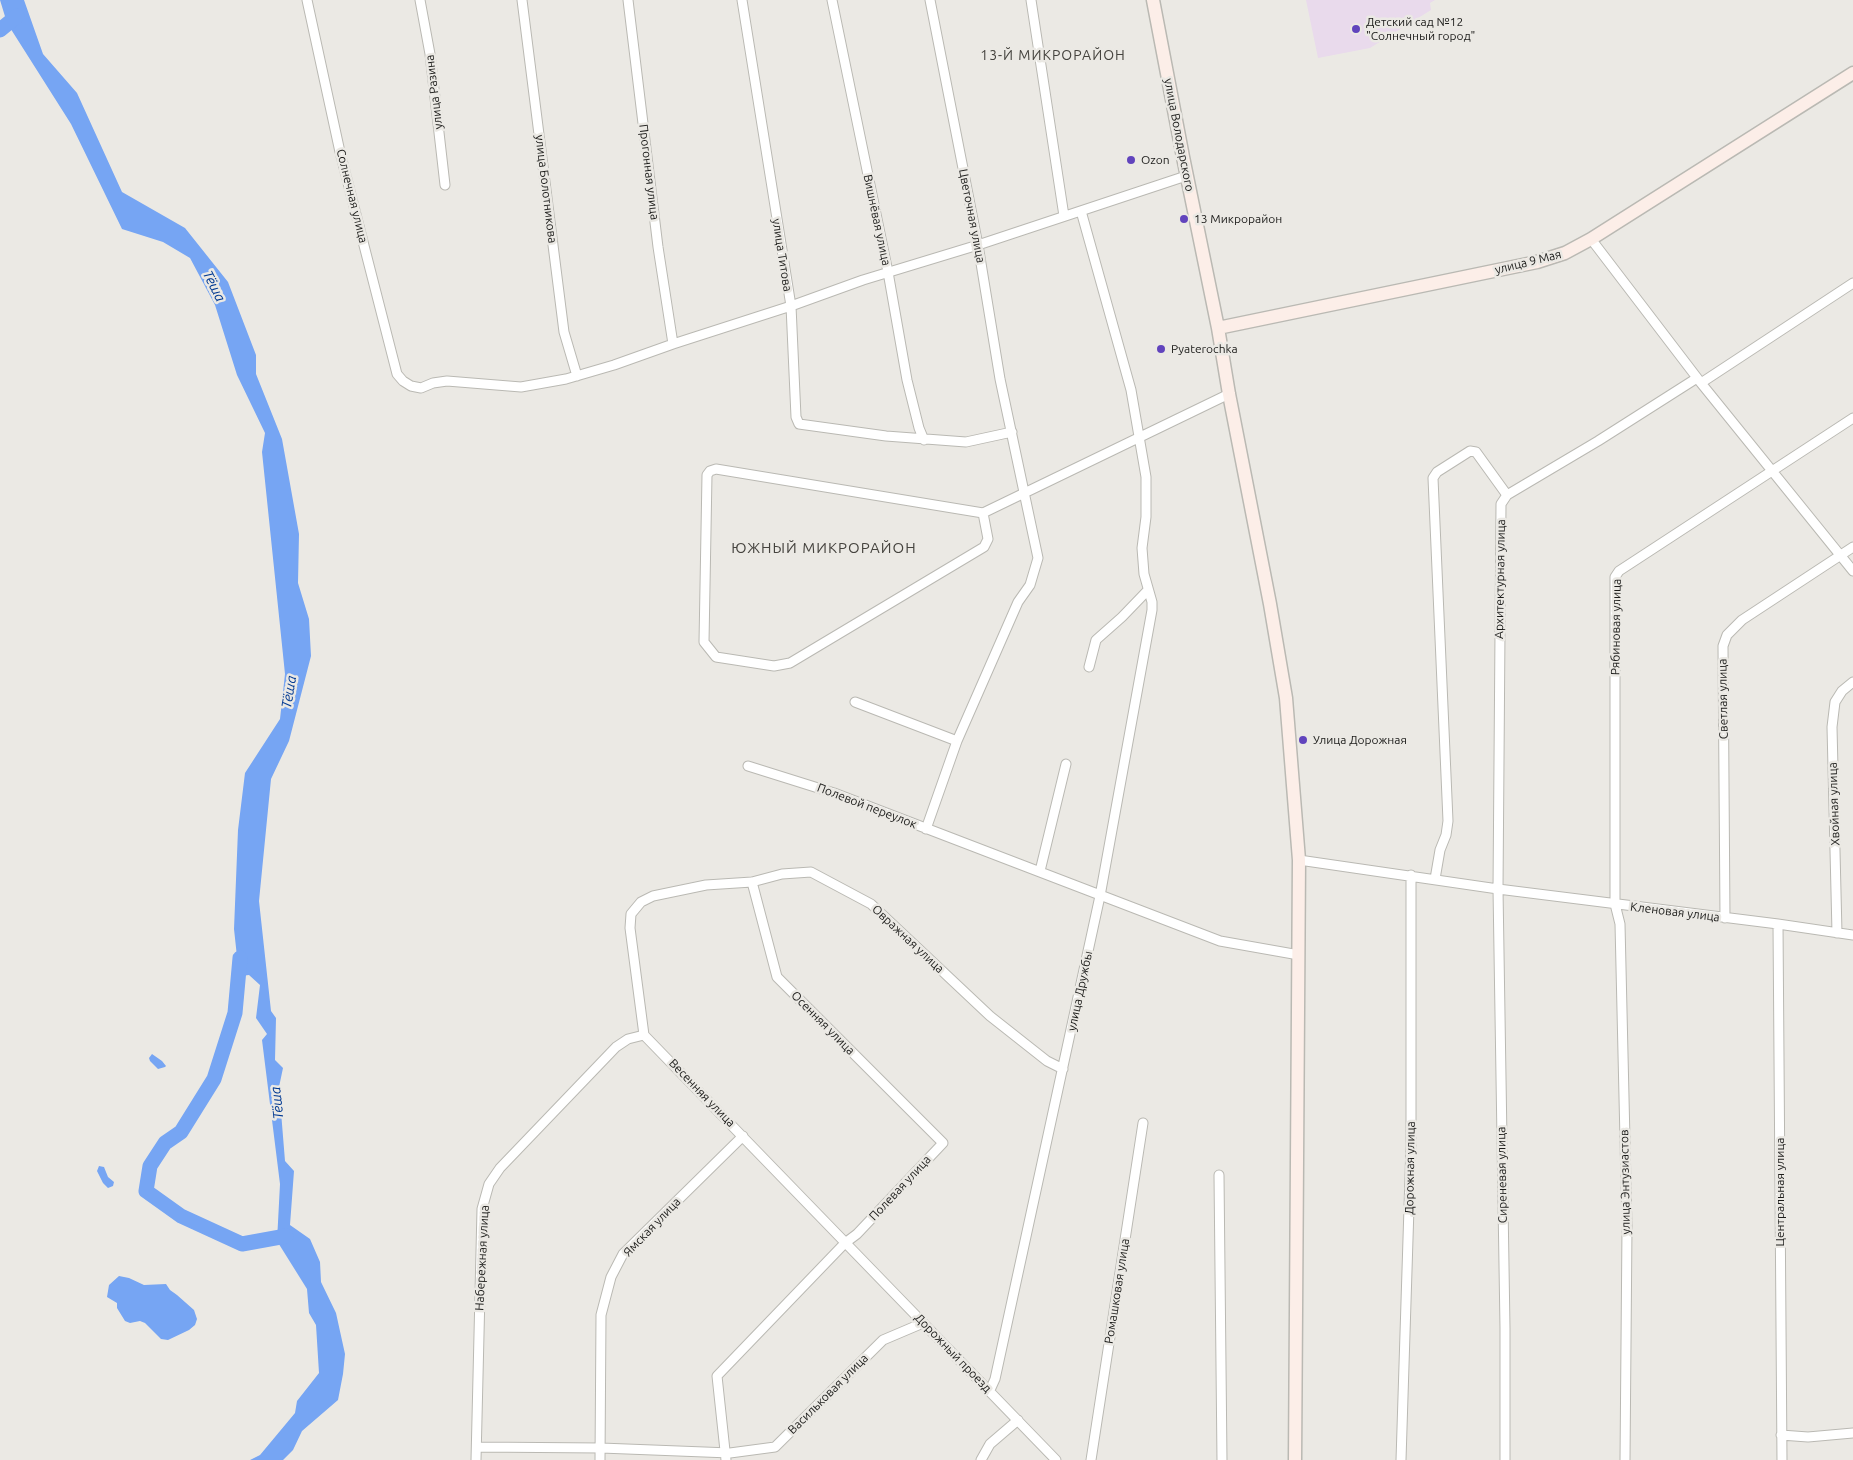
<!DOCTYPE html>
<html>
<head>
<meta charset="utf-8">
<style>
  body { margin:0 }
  canvas { display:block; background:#ebe9e4 }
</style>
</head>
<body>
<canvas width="1853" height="1460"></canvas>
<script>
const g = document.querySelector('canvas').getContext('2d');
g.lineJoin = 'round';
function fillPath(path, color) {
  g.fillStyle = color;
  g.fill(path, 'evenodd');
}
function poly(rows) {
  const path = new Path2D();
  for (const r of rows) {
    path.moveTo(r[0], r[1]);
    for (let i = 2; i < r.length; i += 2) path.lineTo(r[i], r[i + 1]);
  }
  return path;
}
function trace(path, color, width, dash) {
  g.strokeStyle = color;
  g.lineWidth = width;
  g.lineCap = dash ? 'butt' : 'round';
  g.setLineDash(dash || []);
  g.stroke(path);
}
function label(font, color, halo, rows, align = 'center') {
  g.font = font + ' Ubuntu,sans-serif';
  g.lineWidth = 5;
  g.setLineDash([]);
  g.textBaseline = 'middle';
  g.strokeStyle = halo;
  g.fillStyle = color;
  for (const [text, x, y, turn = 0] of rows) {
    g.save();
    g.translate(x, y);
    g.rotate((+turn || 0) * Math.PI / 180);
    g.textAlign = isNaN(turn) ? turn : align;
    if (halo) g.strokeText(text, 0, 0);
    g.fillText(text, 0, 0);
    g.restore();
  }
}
fillPath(poly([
  [1306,0,1435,0,1430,3,1431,10,1370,48,1318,58]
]), '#e9daec');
fillPath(poly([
  [0,0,24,0,43,54,77,93,122,192,185,228,228,282,256,355,256,374,282,439,299,534,298,583,309,619,311,656,289,741,271,779,259,901,271,1011,276,1018,275,1060,283,1068,279,1087,285,1161,294,1171,290,1225,310,1239,320,1262,321,1282,336,1313,345,1354,343,1374,338,1400,302,1431,293,1450,283,1460,250,1460,260,1455,295,1413,297,1401,319,1373,316,1325,309,1313,307,1289,277,1241,280,1184,262,1040,267,1034,256,1018,260,985,249,975,233,977,238,966,234,929,238,830,245,773,280,719,285,674,262,452,265,433,237,375,215,305,190,258,163,242,122,229,71,124,7,23],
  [152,1054,162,1061,166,1066,165,1067,158,1069,150,1061,149,1058],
  [99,1166,104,1167,108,1177,114,1182,113,1186,108,1188,103,1183,97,1171],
  [119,1276,129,1278,144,1285,166,1284,170,1290,177,1295,194,1310,197,1319,195,1325,189,1330,168,1340,161,1339,145,1323,140,1321,130,1323,125,1321,117,1308,117,1303,107,1297,109,1285]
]), '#76a5f3');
trace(poly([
  [0,30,17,16],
  [240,958,235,1013,214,1079,181,1132,165,1143,150,1166,146,1191,181,1216,242,1244,286,1236]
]), '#76a5f3', 15);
const street = poly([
  [307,0,340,152,397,374,403,381,411,386,421,388,433,383,447,381,521,387,566,379,614,365,673,344,791,306,863,280,978,245,1186,176],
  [420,0,430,54,445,185],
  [522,0,564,332,577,376],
  [628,0,658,247,673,344],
  [742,0,791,306,796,417,799,424,886,436,966,442,1012,432],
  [832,0,888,272,907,380,919,428,924,440],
  [1031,0,1064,216],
  [1591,239,1701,383,1853,571],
  [1701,383,1853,283],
  [983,513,716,469,710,471,707,475,704,642,716,657,774,666,790,663,984,547,988,539,983,513,1229,394],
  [1089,667,1096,640,1122,617,1148,590],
  [855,702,957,741],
  [748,766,834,793,1220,941,1299,955],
  [926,829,957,741,1018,602,1030,585,1038,558,1000,379,978,245,930,0],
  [1299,860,1498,889,1778,924,1853,935],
  [1040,871,1066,764],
  [1435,879,1440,850,1446,835,1448,821,1433,478,1437,472,1470,451,1476,452,1507,495],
  [1725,918,1723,646,1727,635,1742,620,1853,547],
  [1778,924,1782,1460],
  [1837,933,1832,727,1835,702,1842,691,1853,682],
  [1219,1175,1222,1460],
  [990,1390,995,1379,1100,896,1152,610,1152,602,1144,574,1142,548,1146,517,1146,477,1131,390,1081,211],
  [1781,1435,1808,1437,1853,1433],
  [477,1447,601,1448,730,1453,775,1447,883,1340,923,1323],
  [476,1460,482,1209,489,1184,500,1168,616,1047,628,1039,644,1035],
  [600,1460,601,1315,611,1277,623,1254,743,1136],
  [726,1460,717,1376,845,1243,857,1234,943,1143,777,977,752,882],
  [981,1460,990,1444,1018,1420],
  [1056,1460,644,1035,630,928,631,914,641,902,653,896,706,885,752,882,782,874,811,872,871,904,990,1016,1047,1061,1063,1069],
  [1091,1460,1143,1123],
  [1401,1460,1411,1144,1411,875],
  [1505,1460,1505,1328,1498,889,1501,504,1507,495,1598,441,1697,378],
  [1625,1460,1627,1227,1620,924,1615,904,1615,577,1619,571,1853,418]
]);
const secondary = poly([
  [1153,0,1183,157,1218,328,1229,394,1270,604,1286,698,1299,860,1295,1460],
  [1218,328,1537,262,1565,253,1591,239,1853,73]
]);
trace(street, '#bab9b3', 11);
trace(secondary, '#bab9b3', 15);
trace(street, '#fff', 9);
trace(secondary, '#fceee8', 12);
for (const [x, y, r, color] of [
  [1356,29,5,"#6144bd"],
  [1131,160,5,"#6144bd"],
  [1184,219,5,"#6144bd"],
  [1161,349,5,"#6144bd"],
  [1303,740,5,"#6144bd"]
]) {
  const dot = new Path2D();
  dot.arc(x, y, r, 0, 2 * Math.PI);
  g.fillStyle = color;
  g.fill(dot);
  trace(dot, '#ebe9e4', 2);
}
label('12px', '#1c1c1a', '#ebe9e4', [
  ["Детский сад №12",1366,22],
  ["\"Солнечный город\"",1366,36],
  ["Ozon",1141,160],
  ["13 Микрорайон",1194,219],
  ["Pyaterochka",1171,349],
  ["Улица Дорожная",1313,740]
], 'left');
label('12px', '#1c1c1a', '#ebe9e4', [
  ["улица Разина",434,92,-97],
  ["улица Володарского",1179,135,79],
  ["Прогонная улица",649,172,83],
  ["улица Болотникова",546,189,83],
  ["Солнечная улица",352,196,76],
  ["Цветочная улица",972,216,79],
  ["Вишнёвая улица",877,220,78],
  ["улица Титова",782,255,81],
  ["улица 9 Мая",1528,262,-14],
  ["Архитектурная улица",1500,579,-89],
  ["Рябиновая улица",1616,627,-89],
  ["Светлая улица",1723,699,-91],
  ["Хвойная улица",1834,804,-92],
  ["Полевой переулок",867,806,21],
  ["Кленовая улица",1675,912,7],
  ["Овражная улица",908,939,43],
  ["улица Дружбы",1080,991,-78],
  ["Осенняя улица",823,1023,45],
  ["Весенняя улица",702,1093,46],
  ["Дорожная улица",1410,1168,-89],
  ["Сиреневая улица",1502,1175,-91],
  ["улица Энтузиастов",1625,1182,-91],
  ["Полевая улица",900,1188,-47],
  ["Центральная улица",1780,1192,-90],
  ["Ямская улица",652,1227,-46],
  ["Набережная улица",482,1258,-87],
  ["Ромашковая улица",1117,1291,-81],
  ["Дорожный проезд",953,1353,46],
  ["Васильковая улица",828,1394,-45]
]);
g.letterSpacing = '1px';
label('14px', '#45433e', '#ebe9e4', [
  ["13-Й МИКРОРАЙОН",1053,55]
]);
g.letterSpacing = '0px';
label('italic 14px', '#003992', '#ebe9e4', [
  ["Тёша",214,286,63],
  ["Тёша",289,692,-80],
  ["Тёша",277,1103,-96]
]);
g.letterSpacing = '1px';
label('15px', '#45433e', '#ebe9e4', [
  ["ЮЖНЫЙ МИКРОРАЙОН",824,548]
]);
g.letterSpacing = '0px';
</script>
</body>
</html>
